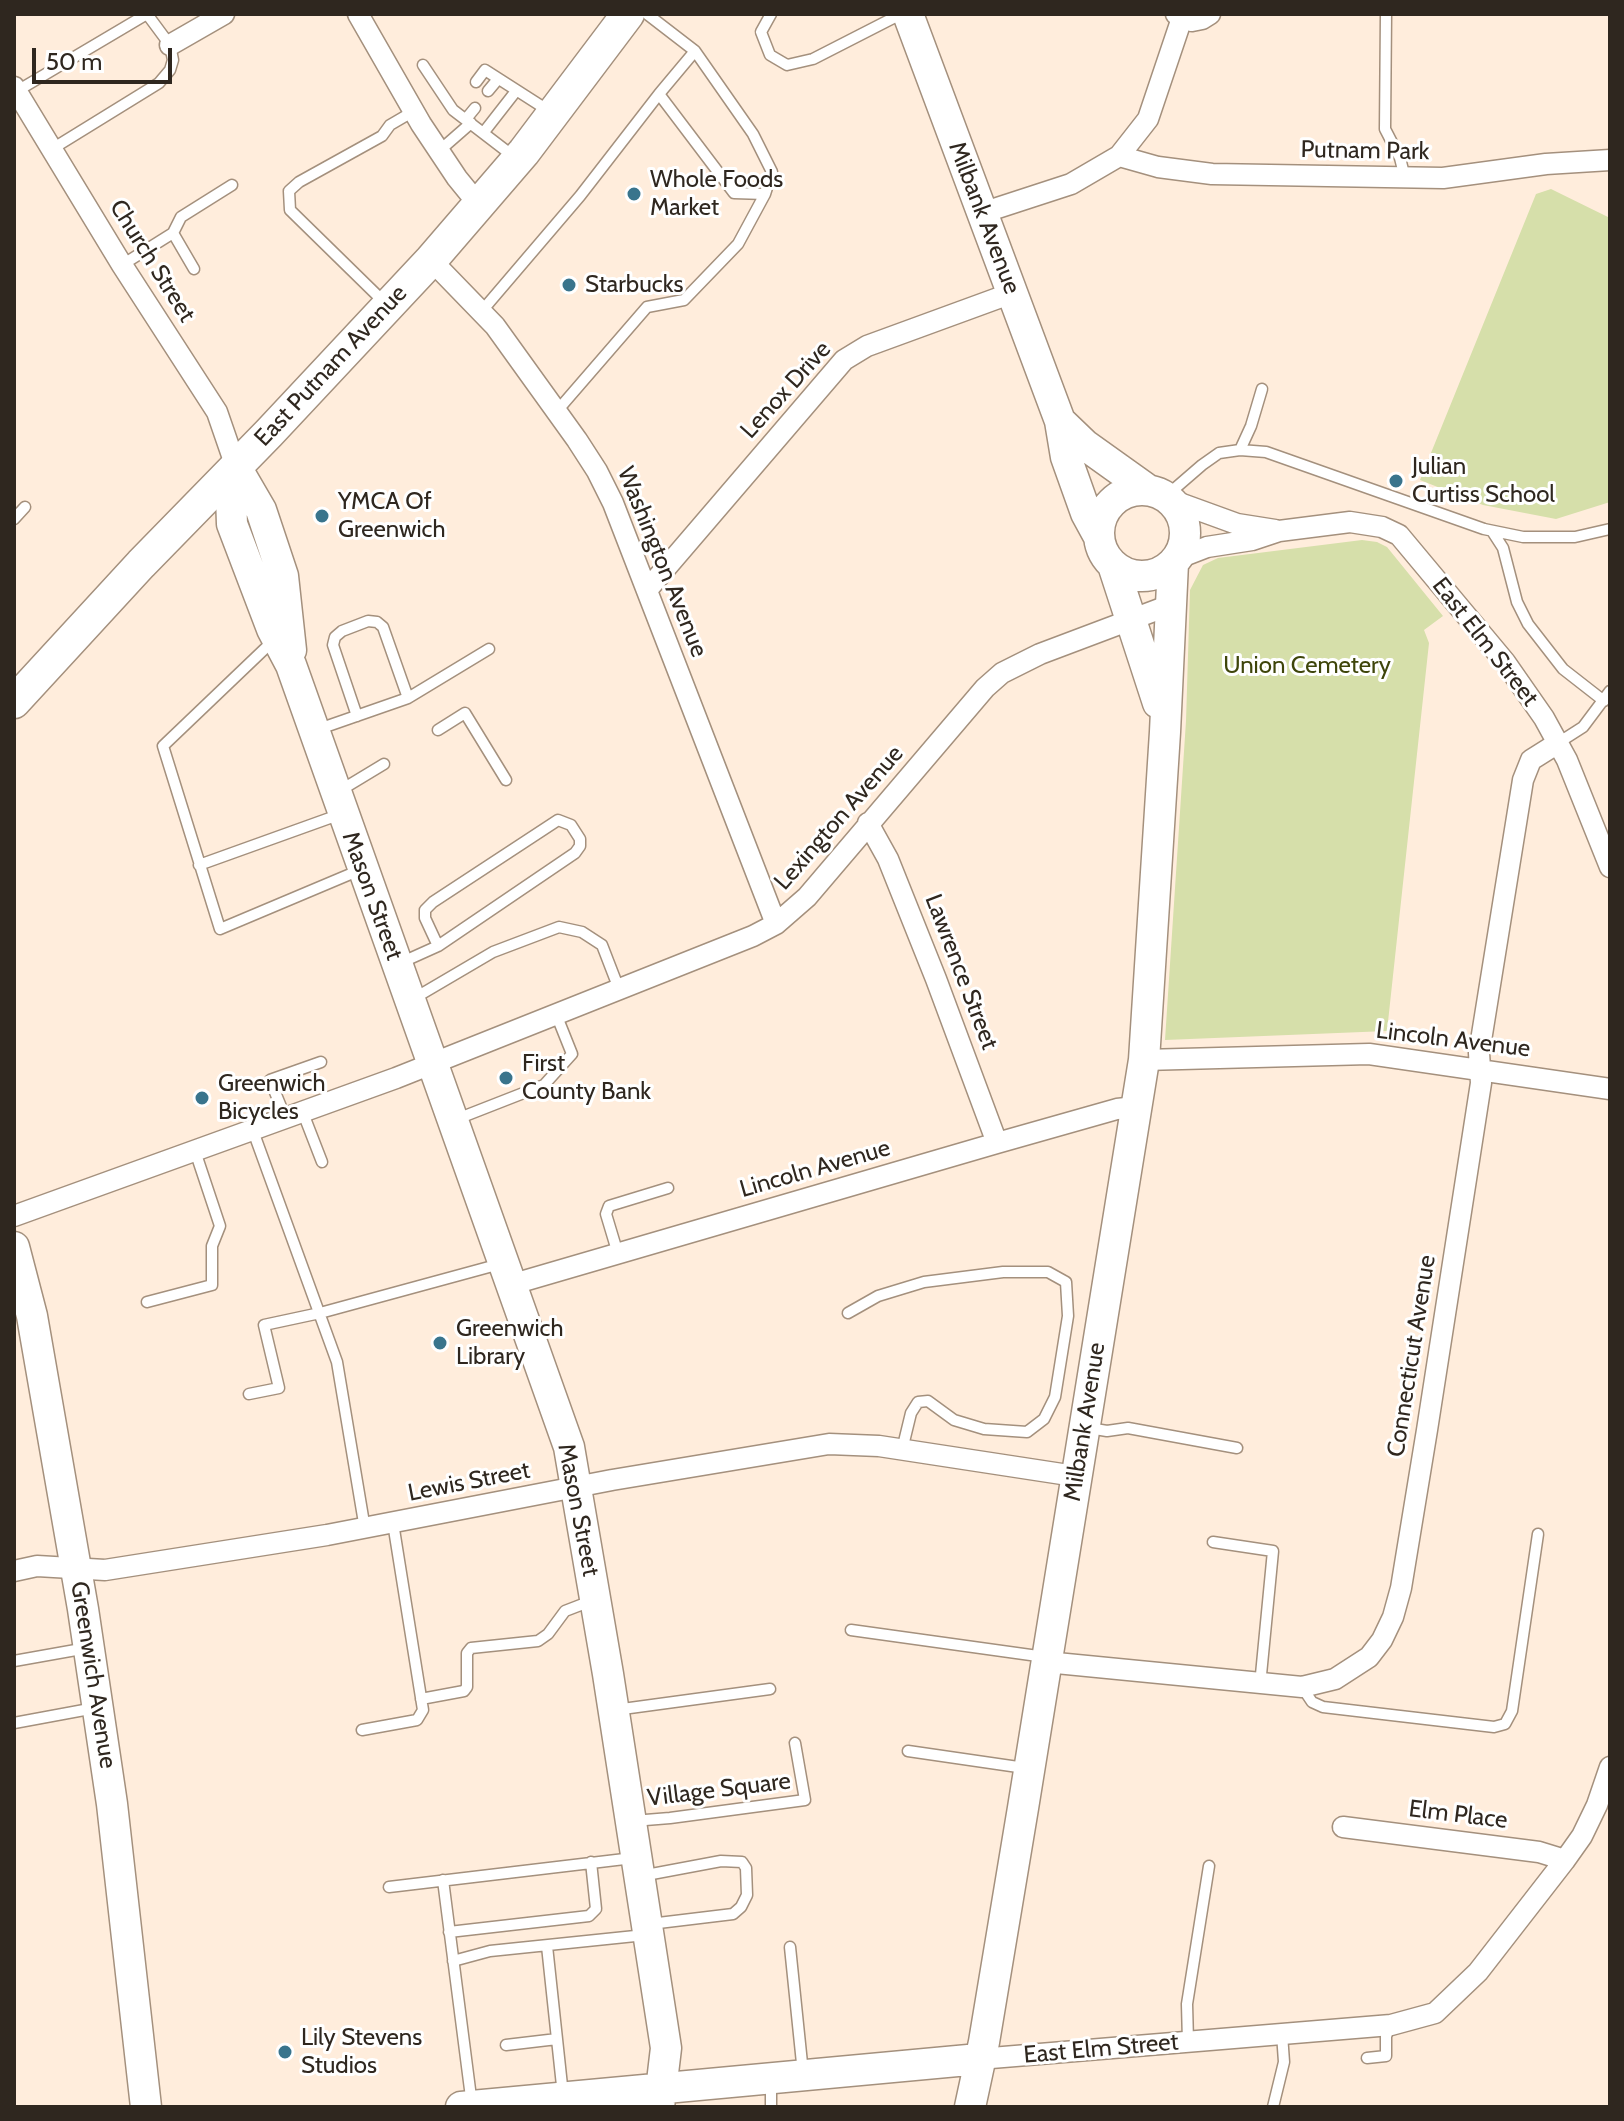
<!DOCTYPE html>
<html>
<head>
<meta charset="utf-8">
<style>
  body { margin:0 }
  #map { position:relative; width:1624px; height:2121px; overflow:hidden; background:#ffeddc; font-family:Cabin,sans-serif }
  canvas { display:block }
  .frame { position:absolute; inset:0; border:16px solid #2f271f; pointer-events:none }
  .scale { position:absolute; left:32px; top:48px; width:140px; height:36px; box-sizing:border-box; border:4px solid #2f271f; border-top:0; padding-left:10px; font-size:24px; line-height:28px; white-space:nowrap; color:#2f271f; -webkit-text-stroke:6px #fff; paint-order:stroke }
</style>
</head>
<body>
<div id="map">
<canvas width="1624" height="2121"></canvas>
<div class="frame"></div>
<div class="scale">50 m</div>
</div>
<script>
const g = document.querySelector('canvas').getContext('2d');
g.lineJoin = 'round';
function fillPath(path, color) {
  g.fillStyle = color;
  g.fill(path, 'evenodd');
}
function poly(rows) {
  const path = new Path2D();
  for (const r of rows) {
    if (r.length === 3) {
      path.moveTo(r[0] + r[2], r[1]);
      path.arc(r[0], r[1], r[2], 0, 2 * Math.PI);
      continue;
    }
    path.moveTo(r[0], r[1]);
    for (let i = 2; i < r.length; i += 2) path.lineTo(r[i], r[i + 1]);
  }
  return path;
}
function trace(path, color, width, dash) {
  g.strokeStyle = color;
  g.lineWidth = width;
  g.lineCap = dash ? 'butt' : 'round';
  g.setLineDash(dash || []);
  g.stroke(path);
}
function label(font, color, halo, rows, align = 'center') {
  g.font = font + ' Cabin,sans-serif';
  g.lineWidth = 6;
  g.setLineDash([]);
  g.textBaseline = 'middle';
  g.strokeStyle = halo;
  g.fillStyle = color;
  for (const [text, x, y, turn = 0] of rows) {
    g.save();
    g.translate(x, y);
    g.rotate((+turn || 0) * Math.PI / 180);
    g.textAlign = isNaN(turn) ? turn : align;
    if (halo) g.strokeText(text, 0, 0);
    g.fillText(text, 0, 0);
    g.restore();
  }
}
fillPath(poly([
  [1551,189,1610,218,1610,502,1556,519,1483,505,1420,480,1536,194],
  [1362,540,1377,542,1387,547,1443,616,1424,630,1429,643,1387,1031,1165,1040,1186,721,1190,590,1203,565,1218,558]
]), '#d6dfaa');
const lane = poly([
  [647,14,695,51,753,134,772,172,765,194,734,193,659,94,695,51],
  [771,14,761,32,770,55,787,65,813,59,901,14],
  [1386,14,1385,129,1400,158,1405,178],
  [423,65,453,110,513,156],
  [476,82,485,70,549,111],
  [17,91,147,14],
  [488,91,498,79],
  [466,119,475,108],
  [484,132,516,91],
  [52,149,159,83,170,70,173,60,170,45,147,14],
  [439,151,471,123],
  [173,233,194,269],
  [122,265,173,233,181,217,232,185],
  [384,302,290,210,289,191,299,182,382,136,390,125,414,111],
  [481,312,580,196,659,94],
  [557,411,647,307,684,300,738,244,765,194],
  [1240,450,1251,426,1262,389],
  [1165,497,1202,465,1219,453,1240,450,1266,452,1484,529,1523,537,1575,537,1610,529],
  [14,519,25,507],
  [1492,531,1503,548,1517,602,1528,624,1563,669,1604,701],
  [275,639,163,746,220,929,360,870],
  [357,716,333,645,335,637,342,631,368,621,377,622,383,627,408,698],
  [319,729,408,698,489,649],
  [438,730,465,713,506,780],
  [1558,743,1583,727,1610,691],
  [341,790,384,764],
  [199,865,341,814],
  [398,964,438,946,575,853,580,846,580,839,571,825,558,820,433,902,425,910,425,918,438,946],
  [413,999,493,952,559,927,582,932,602,945,619,989],
  [303,1113,322,1162],
  [286,1119,270,1080,321,1062],
  [457,1119,544,1085,572,1054,556,1014],
  [253,1131,337,1362,365,1529],
  [618,1254,606,1214,609,1206,668,1188],
  [147,1302,212,1285,212,1246,220,1226,195,1151],
  [848,1313,878,1296,924,1282,1003,1272,1048,1272,1066,1282,1068,1316,1055,1397,1044,1419,1027,1432,984,1429,954,1420,928,1401,918,1402,911,1413,902,1450],
  [249,1394,279,1388,264,1325,320,1313,500,1264],
  [1089,1428,1107,1431,1128,1428,1237,1448],
  [1213,1542,1273,1551,1260,1685],
  [851,1630,1045,1657],
  [14,1661,87,1648],
  [1302,1687,1312,1702,1323,1707,1494,1727,1505,1724,1512,1711,1538,1534],
  [421,1699,464,1691,467,1687,467,1653,471,1648,538,1641,548,1634,565,1611,591,1601],
  [615,1710,770,1689],
  [14,1723,95,1708],
  [362,1730,417,1720,423,1710,393,1523],
  [908,1751,1025,1768],
  [633,1821,670,1818,805,1800,795,1743],
  [641,1876,721,1861,742,1862,746,1868,747,1895,741,1907,733,1914,650,1924],
  [443,1880,472,2105],
  [389,1887,633,1858],
  [449,1932,589,1916,596,1909,591,1862],
  [547,1946,563,2095],
  [790,1947,803,2073],
  [453,1961,490,1951,645,1935],
  [1188,2042,1187,2004,1209,1866],
  [506,2045,557,2039],
  [1367,2058,1386,2056,1386,2036,1391,2025],
  [771,2107,771,2081],
  [1273,2107,1284,2062,1282,2034]
]);
const street = poly([
  [358,14,421,124,457,178,479,205],
  [1176,14,1192,21,1202,19,1210,14],
  [170,45,224,14],
  [14,87,122,265,217,412,236,467],
  [1119,156,1158,167,1212,174,1443,178,1546,164,1610,160],
  [982,213,1071,184,1119,156,1148,119,1182,18],
  [431,260,495,326,577,440,597,471,613,503,776,924],
  [1171,500,1237,524,1275,530],
  [1176,559,1207,547,1252,540,1279,531,1350,522,1382,527,1399,535,1505,662,1544,718,1567,760,1610,867],
  [647,590,844,360,867,346,1012,293],
  [868,823,888,859,936,979,997,1143],
  [1144,1060,1369,1054,1610,1089],
  [14,1216,396,1078,753,936,776,924,807,897,985,688,1002,673,1040,654,1170,605],
  [510,1285,997,1143,1117,1109,1136,1107],
  [14,1571,37,1566,105,1570,327,1535,612,1480,829,1444,879,1446,1075,1476],
  [1046,1662,1302,1687,1335,1679,1369,1657,1382,1640,1393,1617,1401,1588,1427,1430,1481,1083,1479,1053,1523,780,1531,760,1558,743],
  [1343,1827,1539,1852,1565,1860],
  [979,2059,1391,2025,1435,2013,1478,1972,1565,1860,1582,1836,1597,1805,1610,1767]
]);
const secondary = poly([
  [908,14,1060,421,1066,457,1086,513,1098,535],
  [1060,421,1085,445,1148,490],
  [236,467,231,496,232,524,272,629,291,665,569,1447,608,1674,666,2048,659,2107],
  [236,467,261,510,283,576,291,650],
  [1142,533,43],
  [1113,565,1158,703],
  [14,1247,32,1316,83,1609,112,1804,146,2107],
  [461,2107,979,2059],
  [970,2107,984,2042,1023,1808,1144,1060,1165,732,1173,563]
]);
const primary = poly([
  [14,702,141,564,269,433,431,260,524,152,628,14]
]);
trace(lane, '#a4907d', 13);
trace(street, '#a4907d', 23);
trace(secondary, '#a4907d', 33);
trace(primary, '#a4907d', 35);
trace(lane, '#fff', 10);
trace(street, '#fff', 20);
trace(secondary, '#fff', 30);
trace(primary, '#fff', 32);
for (const [x, y, r, color] of [
  [634,194,8,"#39748c"],
  [569,285,8,"#39748c"],
  [1396,481,8,"#39748c"],
  [322,516,8,"#39748c"],
  [506,1078,8,"#39748c"],
  [202,1098,8,"#39748c"],
  [440,1343,8,"#39748c"],
  [285,2052,8,"#39748c"]
]) {
  const dot = new Path2D();
  dot.arc(x, y, r, 0, 2 * Math.PI);
  g.fillStyle = color;
  g.fill(dot);
  trace(dot, '#fff', 3);
}
label('24px', '#2f271f', '#fff', [
  ["Putnam Park",1365,151,1],
  ["Milbank Avenue",984,218,69],
  ["Church Street",152,261,58],
  ["East Putnam Avenue",331,366,-47],
  ["Lenox Drive",786,390,-48],
  ["Washington Avenue",662,562,68],
  ["East Elm Street",1485,642,52],
  ["Lexington Avenue",839,818,-49],
  ["Mason Street",372,896,70],
  ["Lawrence Street",961,972,69],
  ["Lincoln Avenue",1453,1040,7],
  ["Lincoln Avenue",815,1169,-16],
  ["Connecticut Avenue",1412,1356,-81],
  ["Milbank Avenue",1085,1422,-81],
  ["Lewis Street",469,1482,-11],
  ["Mason Street",578,1510,79],
  ["Greenwich Avenue",93,1675,81],
  ["Village Square",719,1790,-7],
  ["Elm Place",1458,1815,7],
  ["East Elm Street",1101,2049,-5]
]);
label('24px', '#2f271f', '#fff', [
  ["Whole Foods",650,180],
  ["Market",650,208],
  ["Starbucks",585,285],
  ["Julian",1412,467],
  ["Curtiss School",1412,495],
  ["YMCA Of",338,502],
  ["Greenwich",338,530],
  ["First",522,1064],
  ["County Bank",522,1092],
  ["Greenwich",218,1084],
  ["Bicycles",218,1112],
  ["Greenwich",456,1329],
  ["Library",456,1357],
  ["Lily Stevens",301,2038],
  ["Studios",301,2066]
], 'left');
label('24px', '#3e450a', '#fff', [
  ["Union Cemetery",1307,666]
]);
</script>
</body>
</html>
